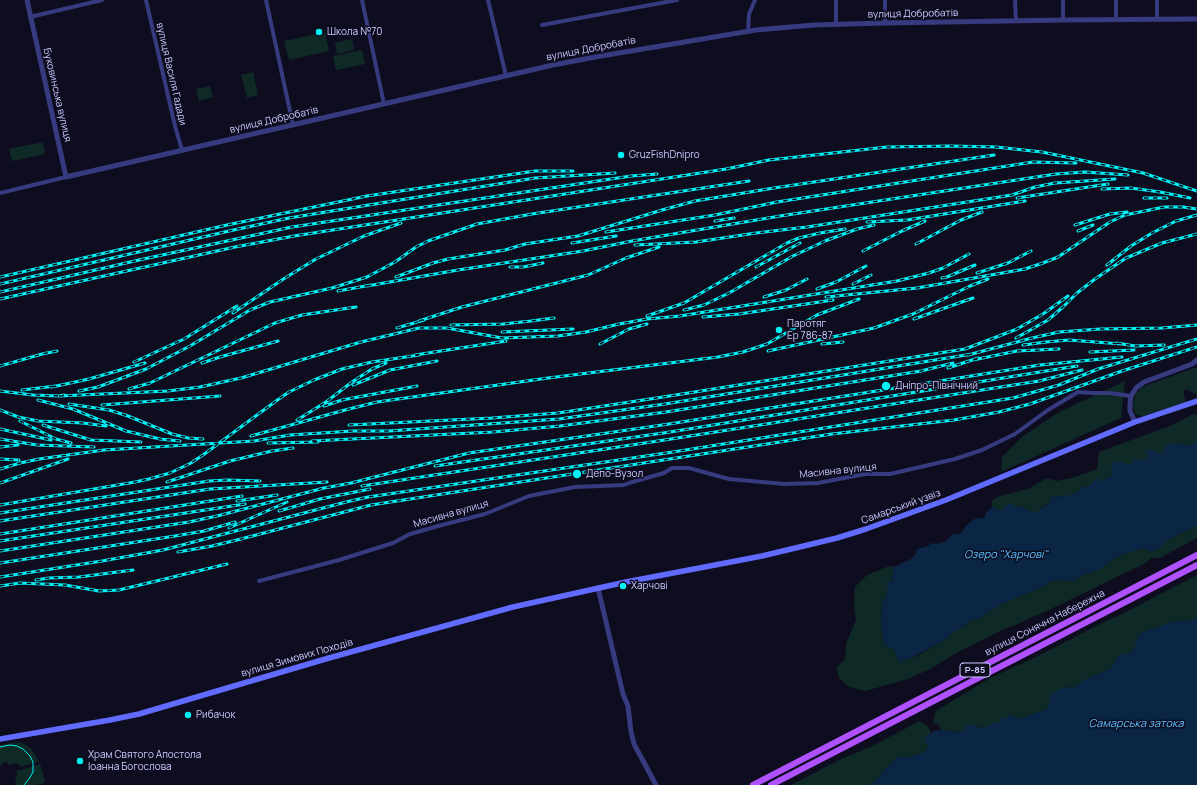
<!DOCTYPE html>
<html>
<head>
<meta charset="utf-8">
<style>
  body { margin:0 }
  canvas { display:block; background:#0e0c1f }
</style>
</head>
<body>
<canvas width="1197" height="785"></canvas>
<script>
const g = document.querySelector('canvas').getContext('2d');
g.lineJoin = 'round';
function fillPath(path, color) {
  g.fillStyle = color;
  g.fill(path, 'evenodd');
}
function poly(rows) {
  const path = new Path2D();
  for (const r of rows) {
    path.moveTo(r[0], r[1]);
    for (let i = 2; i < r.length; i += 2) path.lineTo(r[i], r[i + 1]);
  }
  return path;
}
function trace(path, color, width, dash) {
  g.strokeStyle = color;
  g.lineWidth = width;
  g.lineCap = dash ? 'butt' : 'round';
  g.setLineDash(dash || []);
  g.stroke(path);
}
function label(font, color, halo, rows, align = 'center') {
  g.font = font + ' Manrope,sans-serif';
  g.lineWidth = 3;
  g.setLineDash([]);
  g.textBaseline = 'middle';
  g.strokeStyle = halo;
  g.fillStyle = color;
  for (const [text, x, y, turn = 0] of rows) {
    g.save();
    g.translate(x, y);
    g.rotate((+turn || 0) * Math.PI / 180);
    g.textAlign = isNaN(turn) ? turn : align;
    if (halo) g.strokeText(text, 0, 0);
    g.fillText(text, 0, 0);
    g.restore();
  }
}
fillPath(poly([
  [325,32,329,51,289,60,284,41],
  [352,39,354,50,337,54,335,43],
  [362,50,365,64,336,70,333,56],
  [253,72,258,95,247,98,241,75],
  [210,86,213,97,199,101,196,89],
  [43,142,45,154,12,161,9,149],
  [1197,367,1197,395,1186,389,1183,391,1186,402,1143,416,1137,415,1135,413,1133,404,1135,395,1142,387],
  [1125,381,1121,418,1001,472,1002,457,1023,436,1059,412],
  [1193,414,1197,415,1197,441,1193,444,1187,445,1171,443,1164,454,1158,453,1148,459,1130,465,1113,473,1110,477,1106,478,1102,482,1087,488,1084,486,1079,491,1074,494,1067,496,1052,497,1049,503,1042,507,1038,512,1033,513,1019,506,1000,511,992,507,992,500,1000,496,1028,489,1047,478,1056,481,1072,478,1097,469,1099,452,1170,426],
  [1197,525,1197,538,1160,558,1151,558,1146,563,1096,587,1049,610,1015,625,1004,629,958,652,932,668,908,679,865,691,849,687,839,678,836,668,845,659,846,644,856,620,854,607,855,587,867,575,877,571,889,566,894,567,892,575,893,583,888,581,888,587,886,596,882,603,881,624,884,641,886,646,893,648,899,662,917,656,941,642,948,637,954,631,965,626,970,621,978,619,1001,604,1040,588,1051,581,1062,580,1073,581,1081,576,1100,569,1116,557,1143,548,1152,552,1162,546,1167,540],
  [1197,575,1197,615,1195,620,1172,622,1142,632,1137,639,1135,647,1130,653,1119,655,1110,669,1080,682,1076,687,1062,688,1045,710,1029,715,1021,719,1016,718,1011,714,999,723,989,727,978,728,975,724,965,729,962,732,942,731,938,724,935,724,933,722,936,711,990,678,1034,658,1104,622,1122,614],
  [920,721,928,726,931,733,926,737,928,746,925,752,908,758,899,756,885,769,881,775,873,782,868,785,791,785,845,757,870,747],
  [20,742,31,748,39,761,20,767,18,763,11,764,9,766,8,762,3,763,0,766,0,745],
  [40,764,45,781,44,783,36,785,17,785,15,782,17,776,17,771]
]), '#0f2926');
fillPath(poly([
  [1197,441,1197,525,1167,540,1162,546,1152,552,1143,548,1116,557,1100,569,1081,576,1073,581,1062,580,1051,581,1040,588,1001,604,978,619,970,621,959,630,954,631,948,637,941,642,911,658,899,662,893,648,886,646,884,641,881,624,882,603,886,596,888,587,887,580,893,583,892,575,894,567,911,559,915,555,917,549,928,546,931,543,936,544,945,542,953,534,960,534,967,525,974,519,984,518,986,513,992,507,1000,511,1003,510,1005,505,1009,504,1014,504,1014,508,1019,506,1033,513,1038,512,1042,508,1049,503,1052,497,1067,496,1074,494,1079,491,1084,486,1087,488,1097,478,1102,482,1106,478,1110,477,1113,473,1111,468,1114,462,1123,462,1130,465,1135,459,1142,460,1148,459,1147,451,1151,449,1158,453,1163,454,1165,446,1171,443,1187,445,1193,444],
  [1197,615,1197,785,868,785,873,782,881,775,885,769,899,756,908,758,925,752,928,746,924,740,926,737,934,731,938,730,954,732,962,732,967,726,975,724,978,728,989,727,993,723,999,723,1000,718,1003,717,1004,719,1011,714,1016,718,1021,719,1029,715,1045,710,1050,703,1049,699,1053,693,1062,688,1076,687,1080,682,1110,669,1119,655,1123,653,1126,654,1130,653,1135,647,1137,639,1142,632,1172,622,1195,620]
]), '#0b2544');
trace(poly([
  [146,0,175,126,182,150],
  [266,0,293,125],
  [362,0,384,104],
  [488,0,506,76],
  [836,0,836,25],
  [885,0,885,23],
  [1015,0,1016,21],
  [1063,0,1063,20],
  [1116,0,1116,19],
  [1157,0,1157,19],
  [30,17,102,0],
  [542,25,677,0],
  [748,32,749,14,755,0],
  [0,193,66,177],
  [259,581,339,560,393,543,410,534,442,525,485,514,529,496,575,487,624,485,629,483,664,473,672,468,689,468,729,479,784,484,818,483,865,474,890,474,955,459,982,450,1015,434,1048,410,1078,392,1092,393,1110,393,1131,396]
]), '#363a7f', 4);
trace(poly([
  [27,0,66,177,553,65,601,56,756,30,814,25,885,23,1063,20,1197,19],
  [1135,422,1130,411,1130,403,1131,396,1136,388,1144,382,1192,364,1197,360],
  [598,588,623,694,628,706,631,732,634,744,656,785]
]), '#363a7f', 5);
trace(poly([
  [0,739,110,720,139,714,329,658,513,607,626,582,762,556,837,538,866,529,946,500,1135,422,1197,401]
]), '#616bff', 5.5);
trace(poly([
  [753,785,1197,555],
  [771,785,1197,565]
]), '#af51ff', 6);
trace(poly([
  [0,747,10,745,17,746,23,749,30,756,33,762,33,772,29,779,24,785]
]), '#00f2f5', 1);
const rail = poly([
  [1102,189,1131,188,1160,192,1190,198],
  [1017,198,1108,184],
  [1144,198,1167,198],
  [715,221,734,218],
  [867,222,907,220,1025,201],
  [1075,225,1110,214,1127,212],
  [1078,231,1093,225],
  [606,232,715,215,777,202,1033,162,1076,163],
  [572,243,616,236],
  [916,244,961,220,982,212],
  [635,245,696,242,756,233,807,227,1012,195,1035,187,1055,183,1115,179],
  [863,251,902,231,925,221],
  [1107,265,1131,246,1152,233,1176,221,1197,215],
  [510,267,523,267,543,263],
  [756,267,800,243],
  [977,273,1008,263,1031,251],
  [0,277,227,225,367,196,535,171,573,171],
  [396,277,433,263,448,259,505,250,525,244,578,236,662,210,695,201,774,188,994,155],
  [942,278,947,277,975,265],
  [0,284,229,231,289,218,535,178,615,173],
  [853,284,871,275],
  [367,286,458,270,583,251,632,241,780,216,1056,174,1085,172,1128,175],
  [817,289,836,282,866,266],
  [338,291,371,285],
  [0,292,139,260,292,227,631,176,657,174],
  [764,297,786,290,807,279],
  [826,297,917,288,1025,269,1043,263,1058,257,1110,222,1125,215,1164,207,1183,207,1197,209],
  [0,299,235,247,294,236,726,169,769,160,887,147,951,146,996,147,1042,152,1143,173,1197,191],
  [684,310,704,305,729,293,793,256,825,241,857,229,874,225],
  [233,313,285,278,316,259,364,236,401,223],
  [647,316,684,303,787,243,799,238,820,233,845,229],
  [703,317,739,314,833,300],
  [914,319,973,298],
  [419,321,462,307,588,275,626,258,659,247],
  [451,325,503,324,531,321,554,318],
  [397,328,424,320],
  [502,332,573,329],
  [1016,338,1048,320,1063,307,1077,293,1095,279,1126,258,1162,243,1197,234],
  [1117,343,1135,346,1164,345],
  [600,344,629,329,647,324],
  [822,344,843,342],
  [1023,345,1046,342,1069,340,1122,344],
  [768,351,874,328,913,314,970,286,988,279],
  [1090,352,1134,350],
  [415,355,506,341],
  [968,355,1032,338,1059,332,1100,329,1162,328,1197,325],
  [973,360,1017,351,1059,349],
  [134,362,184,339,237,306],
  [202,363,220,357,278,341],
  [0,366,42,354,57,351],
  [948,368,978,358],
  [353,385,390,370,437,361],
  [52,387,89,379,145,363],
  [129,389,150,383,275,323,302,315,356,307],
  [22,390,56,386],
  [0,391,33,395,59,396,64,395],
  [79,391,98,387,146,369,190,346,250,310,270,302,332,288,367,277,395,262,416,247,428,241,477,224,532,214,749,181],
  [59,396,168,391,200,387,241,378,361,342,419,328,447,328,502,338,558,336,586,332,619,324,647,319,680,316,897,281,929,273,943,268,969,254],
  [38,400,73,409,126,431,160,439,180,441],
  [69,404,109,410,128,416,172,434,188,438,203,439],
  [102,405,220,396],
  [324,406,342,400,417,386],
  [0,410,18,417,38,421,83,423,106,426],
  [297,420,326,402,352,382,372,369,386,363],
  [20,421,56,439,71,443],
  [43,425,78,436,91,440,141,442],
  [349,425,492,418,558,413,663,397,965,349,999,336,1017,329,1043,314,1068,296],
  [0,429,51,440],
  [251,436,345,410,377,402,548,378,718,357,743,352,767,344,817,315,859,299],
  [0,439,37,445,94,447],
  [312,441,493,432,560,426,666,412,921,371,953,363],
  [268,443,318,442],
  [0,447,18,445],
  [0,459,19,460],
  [435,466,670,432,1077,366],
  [0,469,20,463,39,459,104,450,254,441,290,435,353,431,389,431,559,419,665,404,972,354],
  [167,482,230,461,272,451,293,448],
  [0,483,68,459],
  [362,486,671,439,1039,381,1082,370],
  [237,501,277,495],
  [0,505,135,482,149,479,170,473,191,463,203,455,276,401,289,392,314,380,342,369,372,362,419,355],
  [279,511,320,499,370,489],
  [0,513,209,481,227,480,260,481],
  [0,521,210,489,327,482],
  [229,528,287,502],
  [0,534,242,496],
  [0,541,245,504],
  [0,551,189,522,217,516,324,488,351,483,469,453,669,424,1040,365,1122,357],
  [178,552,212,546,237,540,371,505,832,434,954,420,999,412,1030,404,1122,371,1197,347],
  [0,563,175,536,204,531,235,522],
  [0,577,102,561,163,550,346,502,368,497,673,452,1013,398,1059,385,1098,369,1197,339],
  [36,580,49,578,79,577,133,570],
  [0,586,20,583,65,585,99,591,119,590,227,564]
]);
trace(rail, '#00f2f5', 3);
trace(rail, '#0e0c1f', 1.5, [4.5]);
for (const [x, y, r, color] of [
  [319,32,4,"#00f2f5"],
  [621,155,4,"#00f2f5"],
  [779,330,4,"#00f2f5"],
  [886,386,5,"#00f2f5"],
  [577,474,5,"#00f2f5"],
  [623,586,4,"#00f2f5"],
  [188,715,4,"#00f2f5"],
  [80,761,4,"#00f2f5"]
]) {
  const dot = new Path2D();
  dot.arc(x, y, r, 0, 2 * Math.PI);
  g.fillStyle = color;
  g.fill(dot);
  trace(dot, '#0e0c1f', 1.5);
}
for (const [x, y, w] of [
  [975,670,30]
]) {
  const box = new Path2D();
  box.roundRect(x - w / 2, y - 7, w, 14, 3);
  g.fillStyle = '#0e0c1f';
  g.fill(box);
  trace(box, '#cccaff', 1);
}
label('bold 9px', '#cccaff', null, [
  ["Р-85",975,670]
]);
label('10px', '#cccaff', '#0e0c1f', [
  ["вулиця Добробатів",913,14,-1],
  ["вулиця Добробатів",591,49,-11],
  ["вулиця Василя Гадади",171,74,77],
  ["Буковинська вулиця",57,95,77],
  ["вулиця Добробатів",274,120,-13],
  ["Масивна вулиця",838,471,-6],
  ["Самарський узвіз",901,507,-20],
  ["Масивна вулиця",451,514,-16],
  ["вулиця Сонячна Набережна",1045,623,-27],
  ["вулиця Зимових Походів",297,658,-16]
]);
label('10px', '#cccaff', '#0e0c1f', [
  ["Школа №70",327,32],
  ["GruzFishDnipro",629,155],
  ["Паротяг",787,324],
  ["Ер 786-87",787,336],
  ["Дніпро-Північний",895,386],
  ["Депо-Вузол",586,474],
  ["Харчові",631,586],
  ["Рибачок",196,715],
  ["Храм Святого Апостола",88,755],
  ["Іоанна Богослова",88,767]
], 'left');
label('italic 11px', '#58c0ff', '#0e0c1f', [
  ["Озеро \"Харчові\"",1006,555],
  ["Самарська затока",1136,724]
]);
</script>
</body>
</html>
